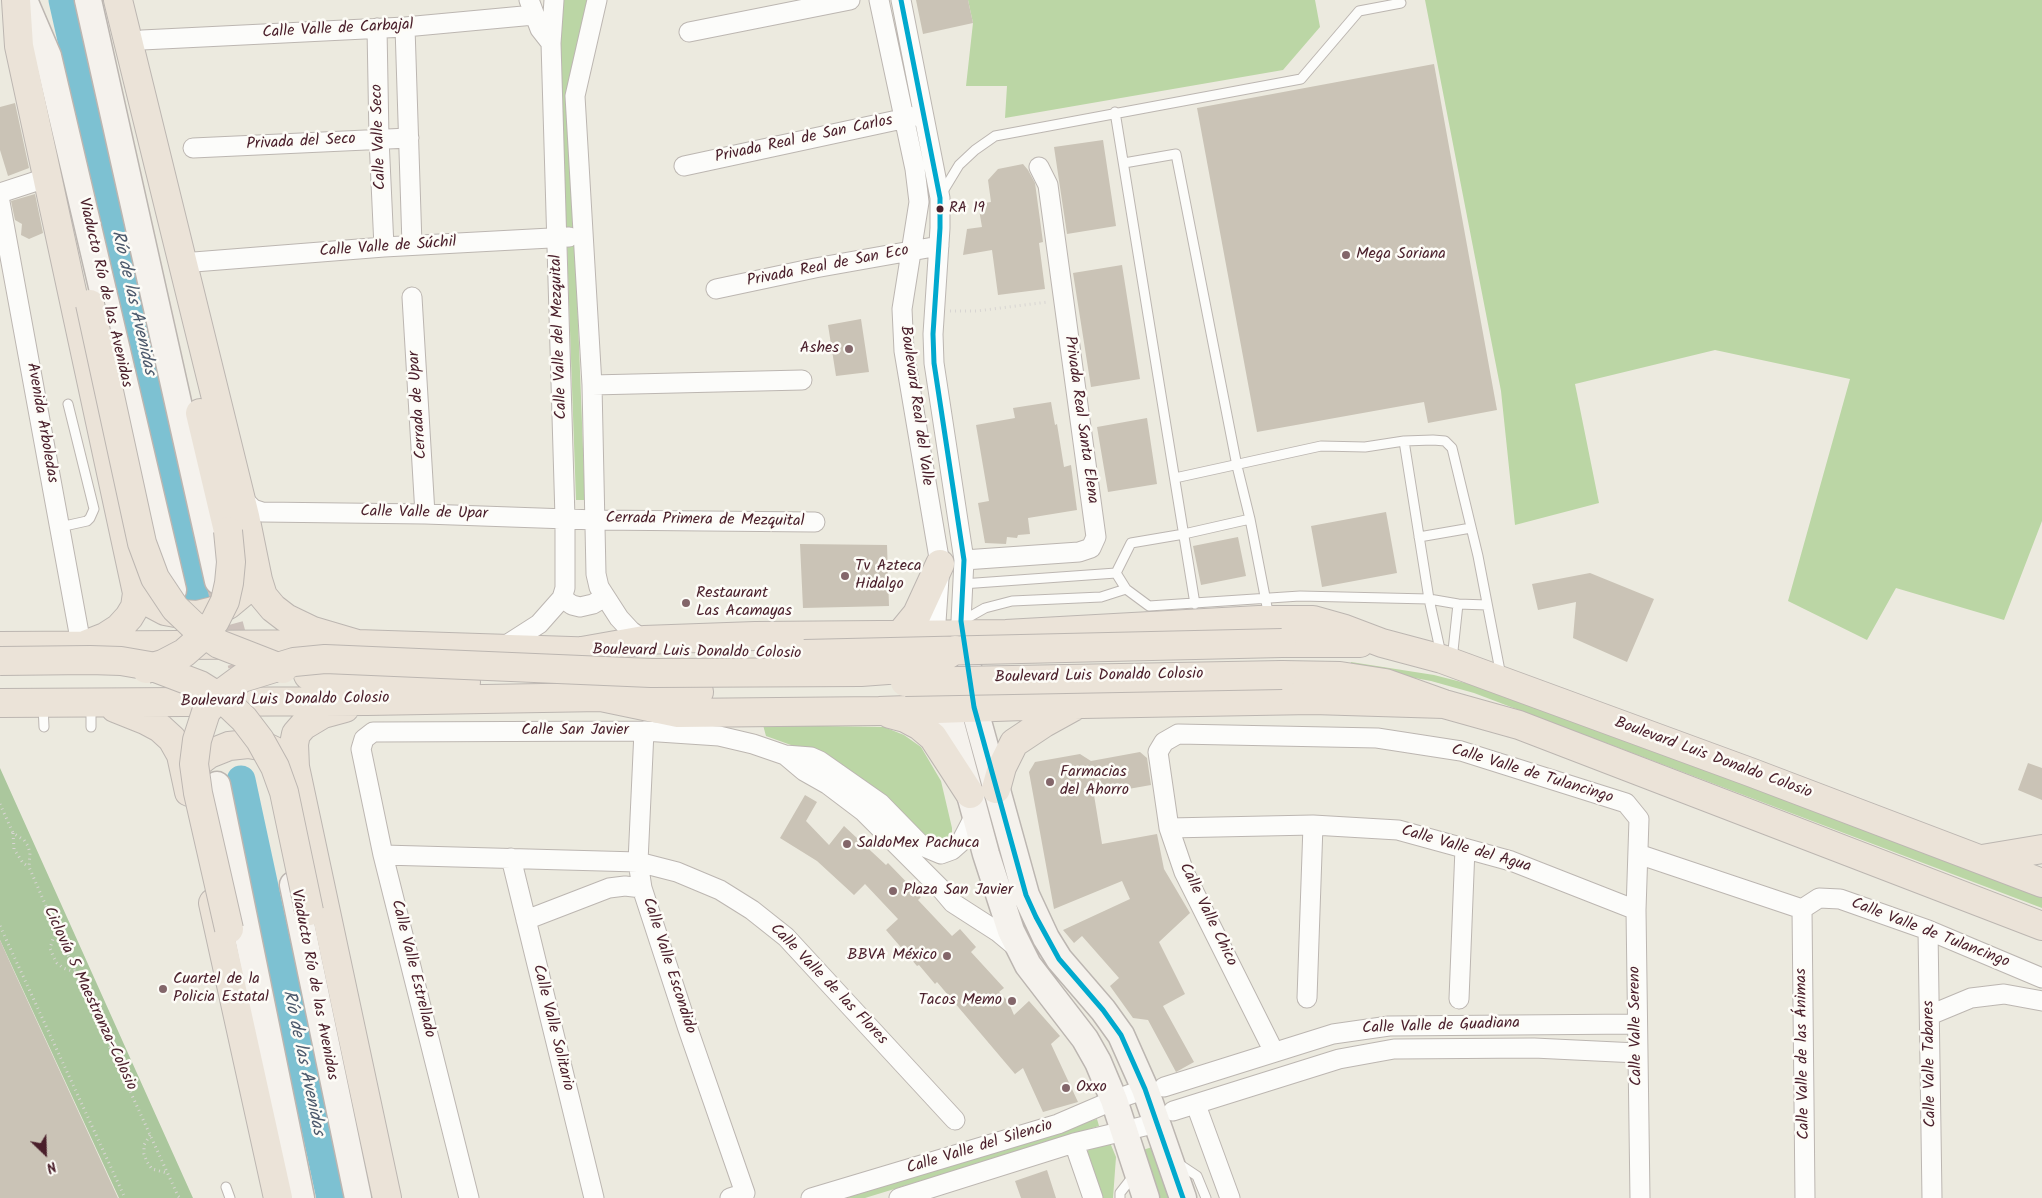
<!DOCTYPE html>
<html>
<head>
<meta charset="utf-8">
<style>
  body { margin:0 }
  #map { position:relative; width:2042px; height:1198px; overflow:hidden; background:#eceadf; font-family:Kalam,sans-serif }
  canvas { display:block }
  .north { position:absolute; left:20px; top:1128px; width:50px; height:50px; -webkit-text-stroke:4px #fdfcf7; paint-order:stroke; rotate:156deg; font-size:14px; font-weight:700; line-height:20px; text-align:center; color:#4a1f2b }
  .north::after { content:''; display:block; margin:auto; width:18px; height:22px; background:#4a1f2b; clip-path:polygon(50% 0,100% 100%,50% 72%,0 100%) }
</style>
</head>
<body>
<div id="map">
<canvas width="2042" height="1198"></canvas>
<div class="north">N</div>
</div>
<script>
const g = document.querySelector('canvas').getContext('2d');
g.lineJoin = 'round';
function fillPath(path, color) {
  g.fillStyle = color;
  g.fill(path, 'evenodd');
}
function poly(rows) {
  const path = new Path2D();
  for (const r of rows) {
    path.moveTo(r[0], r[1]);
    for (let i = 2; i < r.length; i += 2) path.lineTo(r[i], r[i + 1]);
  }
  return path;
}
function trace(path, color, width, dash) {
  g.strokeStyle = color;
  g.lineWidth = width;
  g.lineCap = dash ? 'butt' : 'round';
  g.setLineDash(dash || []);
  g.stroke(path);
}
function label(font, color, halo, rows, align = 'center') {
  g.font = font + ' Kalam,sans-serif';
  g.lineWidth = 5;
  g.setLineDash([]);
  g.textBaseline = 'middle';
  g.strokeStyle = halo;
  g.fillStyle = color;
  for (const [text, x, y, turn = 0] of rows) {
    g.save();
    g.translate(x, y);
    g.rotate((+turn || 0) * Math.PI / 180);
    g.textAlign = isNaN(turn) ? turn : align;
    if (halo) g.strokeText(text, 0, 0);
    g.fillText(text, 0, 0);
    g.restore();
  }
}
fillPath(poly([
  [560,0,589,0,571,98,573,231,566,229,560,79],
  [968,0,1315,0,1320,27,1283,70,1005,118,1007,86,966,86,973,23],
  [1425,0,2042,0,2042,521,2004,620,1896,588,1867,640,1788,601,1850,379,1715,350,1575,384,1599,503,1515,525,1501,391],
  [575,243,585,500,576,500,567,245],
  [1351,662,1434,675,1477,686,1521,699,2042,896,2042,908,1474,693,1431,681,1350,666],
  [763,725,884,727,904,735,921,747,941,781,952,828,952,838,946,847,932,846,824,757,766,736],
  [1097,1119,1099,1126,865,1198,837,1198],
  [1102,1144,1111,1145,1116,1157,1113,1198,1100,1198,1087,1154,1089,1148],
  [1152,1147,1169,1198,1159,1198,1143,1150]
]), '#bbd6a5');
fillPath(poly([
  [0,768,184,1178,193,1198,119,1198,0,940]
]), '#abc79d');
trace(poly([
  [63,0,200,606],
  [241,780,331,1198]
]), '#7dc1d2', 29);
fillPath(poly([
  [916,0,968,0,973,23,923,34],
  [1434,64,1497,410,1428,423,1424,402,1257,432,1197,108],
  [15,103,29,168,8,176,0,150,0,107],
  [1103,140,1116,226,1067,234,1054,147],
  [1023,164,1028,170,1035,183,1043,242,1039,243,1045,289,998,295,992,250,963,255,967,229,982,227,978,204,991,202,988,180,998,169],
  [35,194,43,233,29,239,21,235,22,224,15,220,11,201],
  [1122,265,1140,379,1091,387,1073,273],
  [861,319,869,372,836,376,828,325],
  [1051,402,1055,425,1057,424,1064,467,1071,465,1077,510,1028,518,1030,534,1018,535,1017,538,1007,537,1006,544,985,543,978,503,989,501,976,425,1015,418,1013,408],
  [1147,418,1157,484,1108,492,1097,427],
  [1386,512,1397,573,1322,587,1311,526],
  [1238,537,1246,576,1201,585,1193,546],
  [800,544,887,545,889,606,803,608],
  [1590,573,1654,599,1627,662,1573,638,1576,602,1538,610,1532,584],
  [1140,752,1147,758,1151,785,1094,795,1102,844,1157,834,1164,869,1190,913,1159,942,1185,994,1163,1006,1194,1062,1176,1072,1148,1020,1133,1018,1110,986,1119,978,1082,936,1074,943,1063,930,1130,899,1122,881,1054,909,1029,772,1035,762,1080,754,1091,761],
  [2028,763,2042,768,2042,800,2018,790],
  [805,795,817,802,806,821,829,845,844,826,886,865,888,863,921,897,918,900,952,936,960,929,976,947,971,952,1004,988,999,992,1008,1001,1014,1015,1029,1001,1037,1010,1060,1036,1051,1044,1078,1102,1043,1112,1023,1068,1015,1074,937,982,935,984,919,965,917,966,886,930,898,919,865,884,854,895,817,861,780,838],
  [0,940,12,967,118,1198,0,1198],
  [1047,1170,1056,1198,1021,1198,1015,1181]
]), '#cac3b6');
trace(poly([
  [220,587,241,665]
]), '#ccc1bb', 26, [26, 13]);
const service = poly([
  [1115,112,1195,604],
  [1124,163,1176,154,1237,466,1250,519,1269,617],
  [942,193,959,165,975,150,995,136,1301,79,1359,11,1401,3],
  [1404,441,1433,440,1445,441,1452,448,1478,556,1501,676],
  [60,527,87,521,90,518,94,509,68,404],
  [1419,537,1471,528],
  [1116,573,1131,543,1184,534,1250,519],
  [962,584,1116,573,1126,589,1149,606,1300,596,1429,599,1404,441,1365,447,1321,446,1175,478],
  [1458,604,1487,605],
  [962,621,985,608,1012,601,1101,597,1126,589],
  [1441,654,1429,599,1458,604,1452,660],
  [43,705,44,727],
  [91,727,91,706],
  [1176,1162,1197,1176,1206,1198],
  [226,1187,230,1198],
  [1120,1198,1120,1193,1134,1175]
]);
const minor = poly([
  [597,0,575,96,592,385,596,574,599,587,619,618,631,631,644,640],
  [879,0,915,169,919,202,902,309,904,351,940,564,935,636],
  [901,0,940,198,940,228,933,334,934,363,964,560,961,621,963,635],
  [405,27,412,245],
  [377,28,379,139,384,247],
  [689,32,850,0],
  [142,40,405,27,534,15],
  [551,43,554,0],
  [193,148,409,138],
  [684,166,916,116],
  [0,193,49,177],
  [0,202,81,644],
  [194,262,384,247,569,237],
  [716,289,815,268,939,246],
  [412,297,425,514],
  [592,385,802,380],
  [243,494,245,501,253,509,262,512,425,514,596,520,815,522],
  [964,560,1079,552,1091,548,1096,537,1048,185,1039,167],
  [562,598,572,605,580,607,593,604,605,597],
  [500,649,539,624,562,598,565,588,565,518,551,43,540,29,529,0],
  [644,731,638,862,642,888,688,1029,745,1193,730,1198],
  [785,755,804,771,827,784,864,812,942,890,953,903,998,932,1016,947],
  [1169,828,1313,825,1398,830,1511,861,1636,910],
  [1638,854,1802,909],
  [383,855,638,862,677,872,720,890,752,910,786,937,955,1120],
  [511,858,594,1198],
  [1802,909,1805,1198],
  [1802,909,1819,898,1840,899,1928,930,2042,978],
  [526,920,609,888,625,886,642,888],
  [1928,930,1932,1198],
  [1307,998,1313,825],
  [1459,999,1465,848],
  [1930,1015,1971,998,2004,994,2042,1001],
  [1274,1052,1184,872,1169,828,1158,752,1164,742,1178,734,1377,738,1461,751,1626,803,1639,819,1636,910,1640,1198],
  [1164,1087,1333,1034,1389,1026,1637,1024],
  [1196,1105,1230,1198],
  [1173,1111,1339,1059,1394,1049,1534,1048,1637,1053],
  [1074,1143,1093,1198],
  [469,1198,383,855,361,749,364,739,373,732,644,731,719,736,753,744,785,755,811,757,820,761,880,803,922,846,941,854,952,850,961,842,975,815],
  [811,1198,1058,1124,1114,1100,1145,1089],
  [899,1198,1074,1143,1157,1123]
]);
const secondary = poly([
  [24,0,48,56,173,590],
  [88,0,218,581],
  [963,635,974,707,1026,895,1046,938,1059,959,1103,1010,1121,1035,1145,1089,1183,1198],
  [941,690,944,709,951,724,986,854,1011,931,1028,965,1085,1039,1098,1062,1114,1100,1146,1198],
  [217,785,301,1198],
  [293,885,358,1198]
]);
const primary = poly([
  [16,0,19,46,137,593,135,607,129,617,119,628,105,637,87,644],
  [118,0,245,516,258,580,263,596,273,608,286,618,313,631,357,644],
  [200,413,228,531],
  [137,593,150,603,165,611,181,614,197,615,213,611,228,605,258,580],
  [899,636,917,614,940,564],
  [1282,643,1360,643],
  [0,646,357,644,601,652],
  [582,651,644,640,755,636,1006,634,1259,620,1313,620,1345,629,1382,643,1442,659,1750,772,2042,883],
  [308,675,466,682],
  [1282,675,1340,676,1385,683,1444,704,1519,725,2042,926],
  [601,697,678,713,879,711,1082,704,1313,700,1444,704],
  [0,703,367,701,601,697,699,692],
  [115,708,145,720,160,728,172,739,181,755,189,792],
  [345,708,323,714,303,726,296,734,294,744,295,767,387,1198],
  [890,714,905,718,920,726,933,737,970,794],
  [190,783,191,775,197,763,209,754,229,746,248,744,266,747,281,754],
  [996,789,1002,767,1014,743,1044,723,1073,707],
  [1982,859,2042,849],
  [213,903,278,1198]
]);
trace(service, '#bcb6b1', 11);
trace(minor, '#bcb6b1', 21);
trace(secondary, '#bcb6b1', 29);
trace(primary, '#bcb6b1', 30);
trace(poly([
  [950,311,977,311,1048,302],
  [0,804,13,833,24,840,28,846,30,853,29,867,56,929,178,1196,180,1198],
  [13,833,14,849,23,863,29,867],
  [0,926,125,1198],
  [56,930,50,948,53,956,57,963,63,968,75,972],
  [150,1135,144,1145,144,1154,147,1162,152,1169,167,1173]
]), '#d8d5d3', 3, [1, 4]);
trace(service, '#fcfcfa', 9);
trace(minor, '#fcfcfa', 19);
trace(secondary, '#f5f2ed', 26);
trace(primary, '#ebe3d8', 28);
const primaryBridge = poly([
  [90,304,142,543,155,578,175,608,195,627,219,644,283,669],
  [804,654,1282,643],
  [0,661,90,660,121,661,150,666,200,685,224,700,244,719,260,740,275,767,284,792,309,911],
  [146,669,163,664,184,653,200,639,215,621,225,601,229,583,231,562,228,531],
  [905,682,1282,675],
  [229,929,198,793,194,764,197,740,206,712,223,692,242,678,294,662,325,659,651,673,861,672,928,667,955,650]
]);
trace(primaryBridge, '#bcb6b1', 30, []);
trace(primaryBridge, '#ebe3d8', 28);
trace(poly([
  [901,0,940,198,940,228,933,334,934,363,964,560,961,621,974,707,1026,895,1036,917,1059,959,1103,1010,1121,1035,1145,1089,1183,1198]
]), '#00a9ce', 5);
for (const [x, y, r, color] of [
  [940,209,4.5,"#4a1f2b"],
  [1346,255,5,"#83666a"],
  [849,349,5,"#83666a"],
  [845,576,5,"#83666a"],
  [686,603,5,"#83666a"],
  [1050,782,5,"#83666a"],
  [847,844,5,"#83666a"],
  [893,891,5,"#83666a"],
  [947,956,5,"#83666a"],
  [163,989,5,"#83666a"],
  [1012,1001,5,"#83666a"],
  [1066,1088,5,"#83666a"]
]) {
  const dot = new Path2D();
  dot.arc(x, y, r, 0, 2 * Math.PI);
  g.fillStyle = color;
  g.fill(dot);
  trace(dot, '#fdfcf7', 2);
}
label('15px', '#4a1f2b', '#fdfcf7', [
  ["RA 19",949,209]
], 'left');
label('16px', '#4a1f2b', '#fdfcf7', [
  ["Calle Valle de Carbajal",338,30,-3],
  ["Calle Valle Seco",380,137,-92],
  ["Privada Real de San Carlos",804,140,-12],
  ["Privada del Seco",301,143,-3],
  ["Calle Valle de Súchil",388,248,-4],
  ["Privada Real de San Eco",828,267,-11],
  ["Viaducto Río de las Avenidas",104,293,77],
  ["Calle Valle del Mezquital",560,337,-92],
  ["Cerrada de Upar",419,405,-94],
  ["Boulevard Real del Valle",915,406,82],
  ["Privada Real Santa Elena",1080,420,82],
  ["Avenida Arboledas",41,423,80],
  ["Calle Valle de Upar",424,514,1],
  ["Cerrada Primera de Mezquital",705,521,1],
  ["Boulevard Luis Donaldo Colosio",697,653,1],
  ["Boulevard Luis Donaldo Colosio",1099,677,-1],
  ["Boulevard Luis Donaldo Colosio",285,701,-1],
  ["Calle San Javier",575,731],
  ["Boulevard Luis Donaldo Colosio",1713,759,20],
  ["Calle Valle de Tulancingo",1532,775,17],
  ["Calle Valle del Agua",1466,850,16],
  ["Calle Valle Chico",1207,915,64],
  ["Calle Valle de Tulancingo",1930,934,21],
  ["Calle Valle Escondido",668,966,72],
  ["Calle Valle Estrellado",412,969,76],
  ["Viaducto Río de las Avenidas",313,985,79],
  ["Calle Valle de las Flores",828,985,46],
  ["Ciclovía 5 Maestranza-Colosio",89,999,65],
  ["Calle Valle Sereno",1637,1026,-91],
  ["Calle Valle de Guadiana",1441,1027,-2],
  ["Calle Valle Solitario",552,1028,76],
  ["Calle Valle de las Ánimas",1804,1054,-91],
  ["Calle Valle Tabares",1931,1064,-91],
  ["Calle Valle del Silencio",980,1148,-17]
]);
label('16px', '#4a1f2b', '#fdfcf7', [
  ["Mega Soriana",1356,255],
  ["Ashes",839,349,"right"],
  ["Tv Azteca",855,567],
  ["Hidalgo",855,585],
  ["Restaurant",696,594],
  ["Las Acamayas",696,612],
  ["Farmacias",1060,773],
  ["del Ahorro",1060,791],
  ["SaldoMex Pachuca",857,844],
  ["Plaza San Javier",903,891],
  ["BBVA México",937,956,"right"],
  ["Cuartel de la",173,980],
  ["Policia Estatal",173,998],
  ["Tacos Memo",1002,1001,"right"],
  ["Oxxo",1076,1088]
], 'left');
label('italic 18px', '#4c596c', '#fdfcf7', [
  ["Río de las Avenidas",132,303,77],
  ["Río de las Avenidas",302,1063,78]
]);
</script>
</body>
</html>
